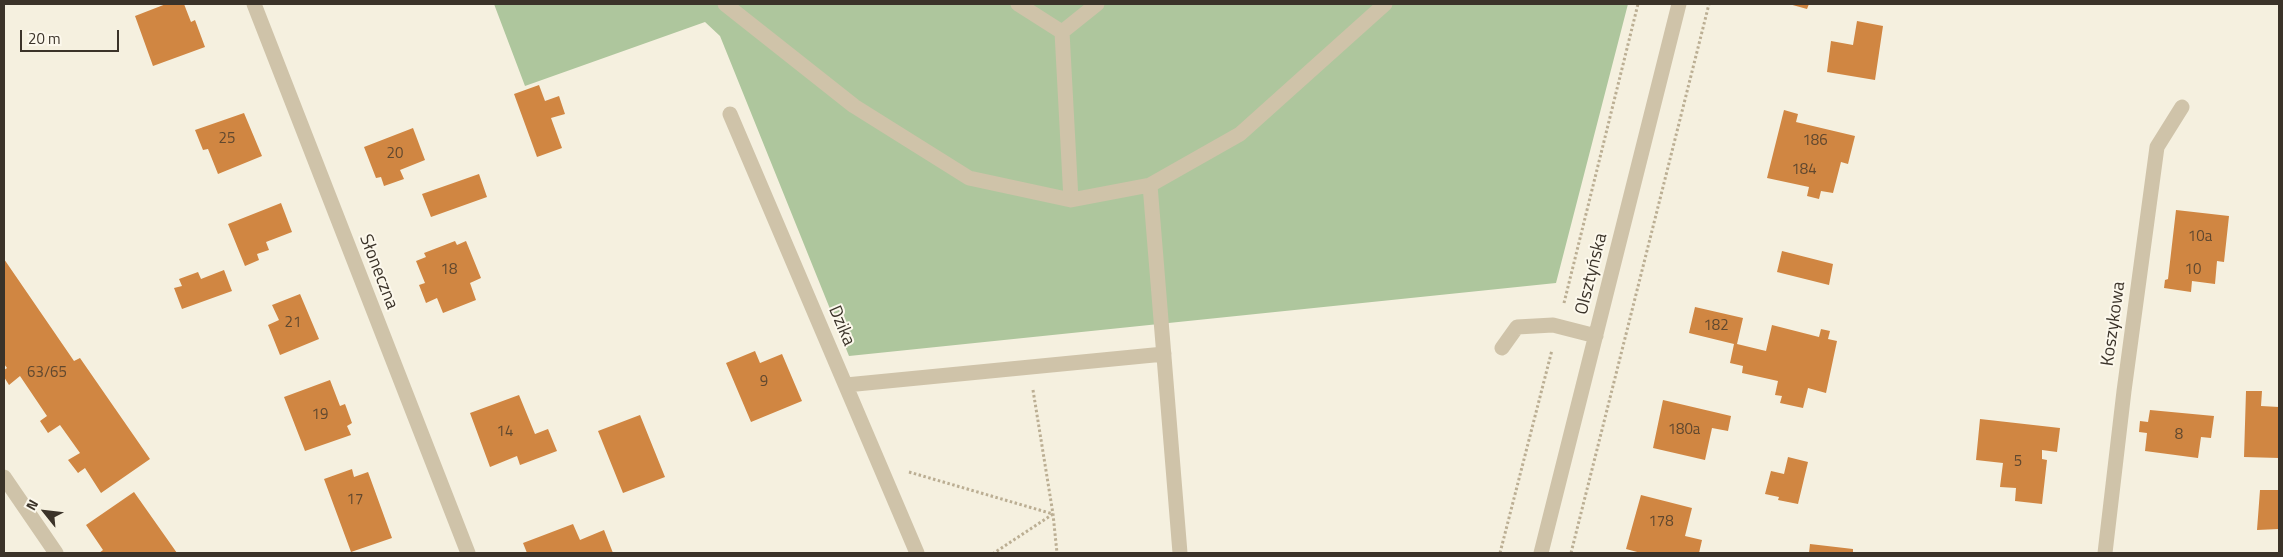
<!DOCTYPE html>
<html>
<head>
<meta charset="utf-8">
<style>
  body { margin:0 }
  #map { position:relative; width:2283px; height:557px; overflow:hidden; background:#f5f0df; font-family:"Titillium Web",sans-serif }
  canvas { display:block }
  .frame { position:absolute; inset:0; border:5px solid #3b3329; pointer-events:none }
  .north { position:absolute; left:20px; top:487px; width:50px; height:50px; -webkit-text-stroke:4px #fcf8ec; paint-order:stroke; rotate:299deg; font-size:14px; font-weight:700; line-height:20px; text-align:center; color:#3b3329 }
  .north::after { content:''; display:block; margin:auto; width:18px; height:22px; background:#3b3329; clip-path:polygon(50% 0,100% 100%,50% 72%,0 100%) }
  .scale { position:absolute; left:20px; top:30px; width:99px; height:22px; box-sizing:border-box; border:2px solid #3b3329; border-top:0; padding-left:6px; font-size:15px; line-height:18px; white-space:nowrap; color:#3b3329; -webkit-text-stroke:4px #fcf8ec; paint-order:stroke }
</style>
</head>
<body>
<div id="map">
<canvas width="2283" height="557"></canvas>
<div class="frame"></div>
<div class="north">N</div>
<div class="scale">20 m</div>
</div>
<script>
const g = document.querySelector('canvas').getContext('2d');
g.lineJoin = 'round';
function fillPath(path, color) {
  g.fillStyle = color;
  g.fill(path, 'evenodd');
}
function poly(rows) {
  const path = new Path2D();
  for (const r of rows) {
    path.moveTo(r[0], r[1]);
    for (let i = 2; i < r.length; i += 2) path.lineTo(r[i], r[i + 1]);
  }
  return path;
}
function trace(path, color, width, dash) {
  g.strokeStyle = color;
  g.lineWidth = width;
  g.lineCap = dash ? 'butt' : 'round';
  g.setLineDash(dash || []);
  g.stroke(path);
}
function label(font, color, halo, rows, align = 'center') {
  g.font = font + ' "Titillium Web",sans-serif';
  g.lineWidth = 4;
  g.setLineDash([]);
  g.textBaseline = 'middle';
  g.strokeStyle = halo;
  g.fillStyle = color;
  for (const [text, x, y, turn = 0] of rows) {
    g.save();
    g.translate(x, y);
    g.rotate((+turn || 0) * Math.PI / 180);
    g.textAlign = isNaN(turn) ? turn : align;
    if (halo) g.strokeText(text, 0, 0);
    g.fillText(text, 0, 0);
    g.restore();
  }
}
fillPath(poly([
  [494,4,1628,4,1556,283,849,356,720,36,705,22,525,86]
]), '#aec69d');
fillPath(poly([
  [166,4,184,4,191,22,195,20,205,47,153,66,135,16],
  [1789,4,1809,4,1807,9],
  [1857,21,1883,26,1875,80,1827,72,1831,41,1853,45],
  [539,85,545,101,559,96,565,114,551,118,562,148,537,157,514,94],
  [1784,110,1798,114,1796,122,1855,136,1848,164,1841,162,1833,193,1821,191,1819,199,1807,196,1809,187,1767,178],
  [244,113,262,156,218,174,208,149,203,150,195,130],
  [413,128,425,160,400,170,404,179,384,186,381,177,376,178,364,147],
  [479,174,487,197,431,217,422,194],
  [281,203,292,232,266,242,269,250,257,254,259,260,245,266,228,224],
  [2176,210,2229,216,2224,262,2217,261,2215,284,2192,281,2191,292,2164,288,2165,280,2168,279],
  [455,241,457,245,466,241,481,278,470,283,476,300,443,313,437,298,426,303,419,285,425,283,416,261,426,257,424,253],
  [1782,251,1833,264,1829,285,1777,272],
  [4,259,74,361,80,358,150,459,101,493,85,468,78,473,68,460,80,453,60,425,48,433,40,421,47,416,20,376,9,385,4,377,4,370,7,368,4,364],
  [224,270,232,291,182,309,174,288,182,286,179,279,198,272,201,279],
  [300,294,319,339,280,355,268,325,279,320,272,305],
  [1695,307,1743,318,1737,344,1766,351,1772,325,1819,337,1821,329,1830,331,1828,339,1837,341,1826,393,1808,388,1803,408,1780,403,1782,396,1775,395,1778,381,1742,373,1743,366,1730,363,1734,344,1689,333],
  [755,351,760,363,782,354,802,401,751,422,726,363],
  [330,380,340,406,345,404,352,423,347,426,351,435,305,451,284,397],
  [2246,391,2262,391,2261,406,2279,407,2279,458,2244,457],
  [519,395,535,434,548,429,557,451,520,465,517,456,490,467,470,413],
  [1663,400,1731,416,1728,431,1712,428,1705,460,1653,448],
  [2150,410,2214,416,2211,438,2201,437,2198,458,2145,451,2147,433,2139,432,2140,421,2148,422],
  [640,415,665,477,623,493,598,431],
  [1980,419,2060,428,2057,452,2042,450,2042,459,2047,460,2042,504,2015,501,2016,488,2000,487,2003,463,1976,460],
  [1788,457,1808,462,1798,504,1778,500,1779,497,1765,494,1771,471,1784,474],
  [352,469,354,477,368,472,392,538,351,552,324,479],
  [2260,490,2279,490,2279,529,2257,530],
  [134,492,177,553,99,553,103,550,86,525],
  [1641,495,1692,508,1685,536,1702,540,1699,553,1641,553,1626,549],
  [573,524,580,540,604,530,613,553,527,553,523,543],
  [1810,544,1853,549,1853,553,1809,553]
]), '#d08642');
trace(poly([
  [1564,303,1638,4],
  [1033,390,1053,514,1057,553],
  [909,472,1053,514,994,553],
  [1500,553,1552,350],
  [1571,553,1709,4]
]), '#bbae93', 3, [2.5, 2.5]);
trace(poly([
  [254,4,468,553],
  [725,4,854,106,969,178,1071,200,1150,185,1240,134,1385,4],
  [1018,4,1062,32],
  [730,114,917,553],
  [1150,185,1180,553],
  [1071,200,1062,32,1097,4],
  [1502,348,1517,327,1553,325,1596,336],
  [846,385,1164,354],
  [4,477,56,553],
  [1541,553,1679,4],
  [2105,553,2124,391,2157,147,2182,107]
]), '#cfc3a9', 15);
label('15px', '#60482f', null, [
  ["25",227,139],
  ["186",1815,141],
  ["20",395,154],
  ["184",1804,170],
  ["10a",2200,237],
  ["18",449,270],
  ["10",2193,270],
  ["21",293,323],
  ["182",1716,326],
  ["63/65",47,373],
  ["9",764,382],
  ["19",320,415],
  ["180a",1684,430],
  ["14",505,432],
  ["8",2179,435],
  ["5",2018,462],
  ["17",355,500],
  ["178",1661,522]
]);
label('18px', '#3b3329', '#fcf8ec', [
  ["Słoneczna",378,272,69],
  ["Olsztyńska",1592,274,-76],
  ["Koszykowa",2114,324,-82],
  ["Dzika",841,326,67]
]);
</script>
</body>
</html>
